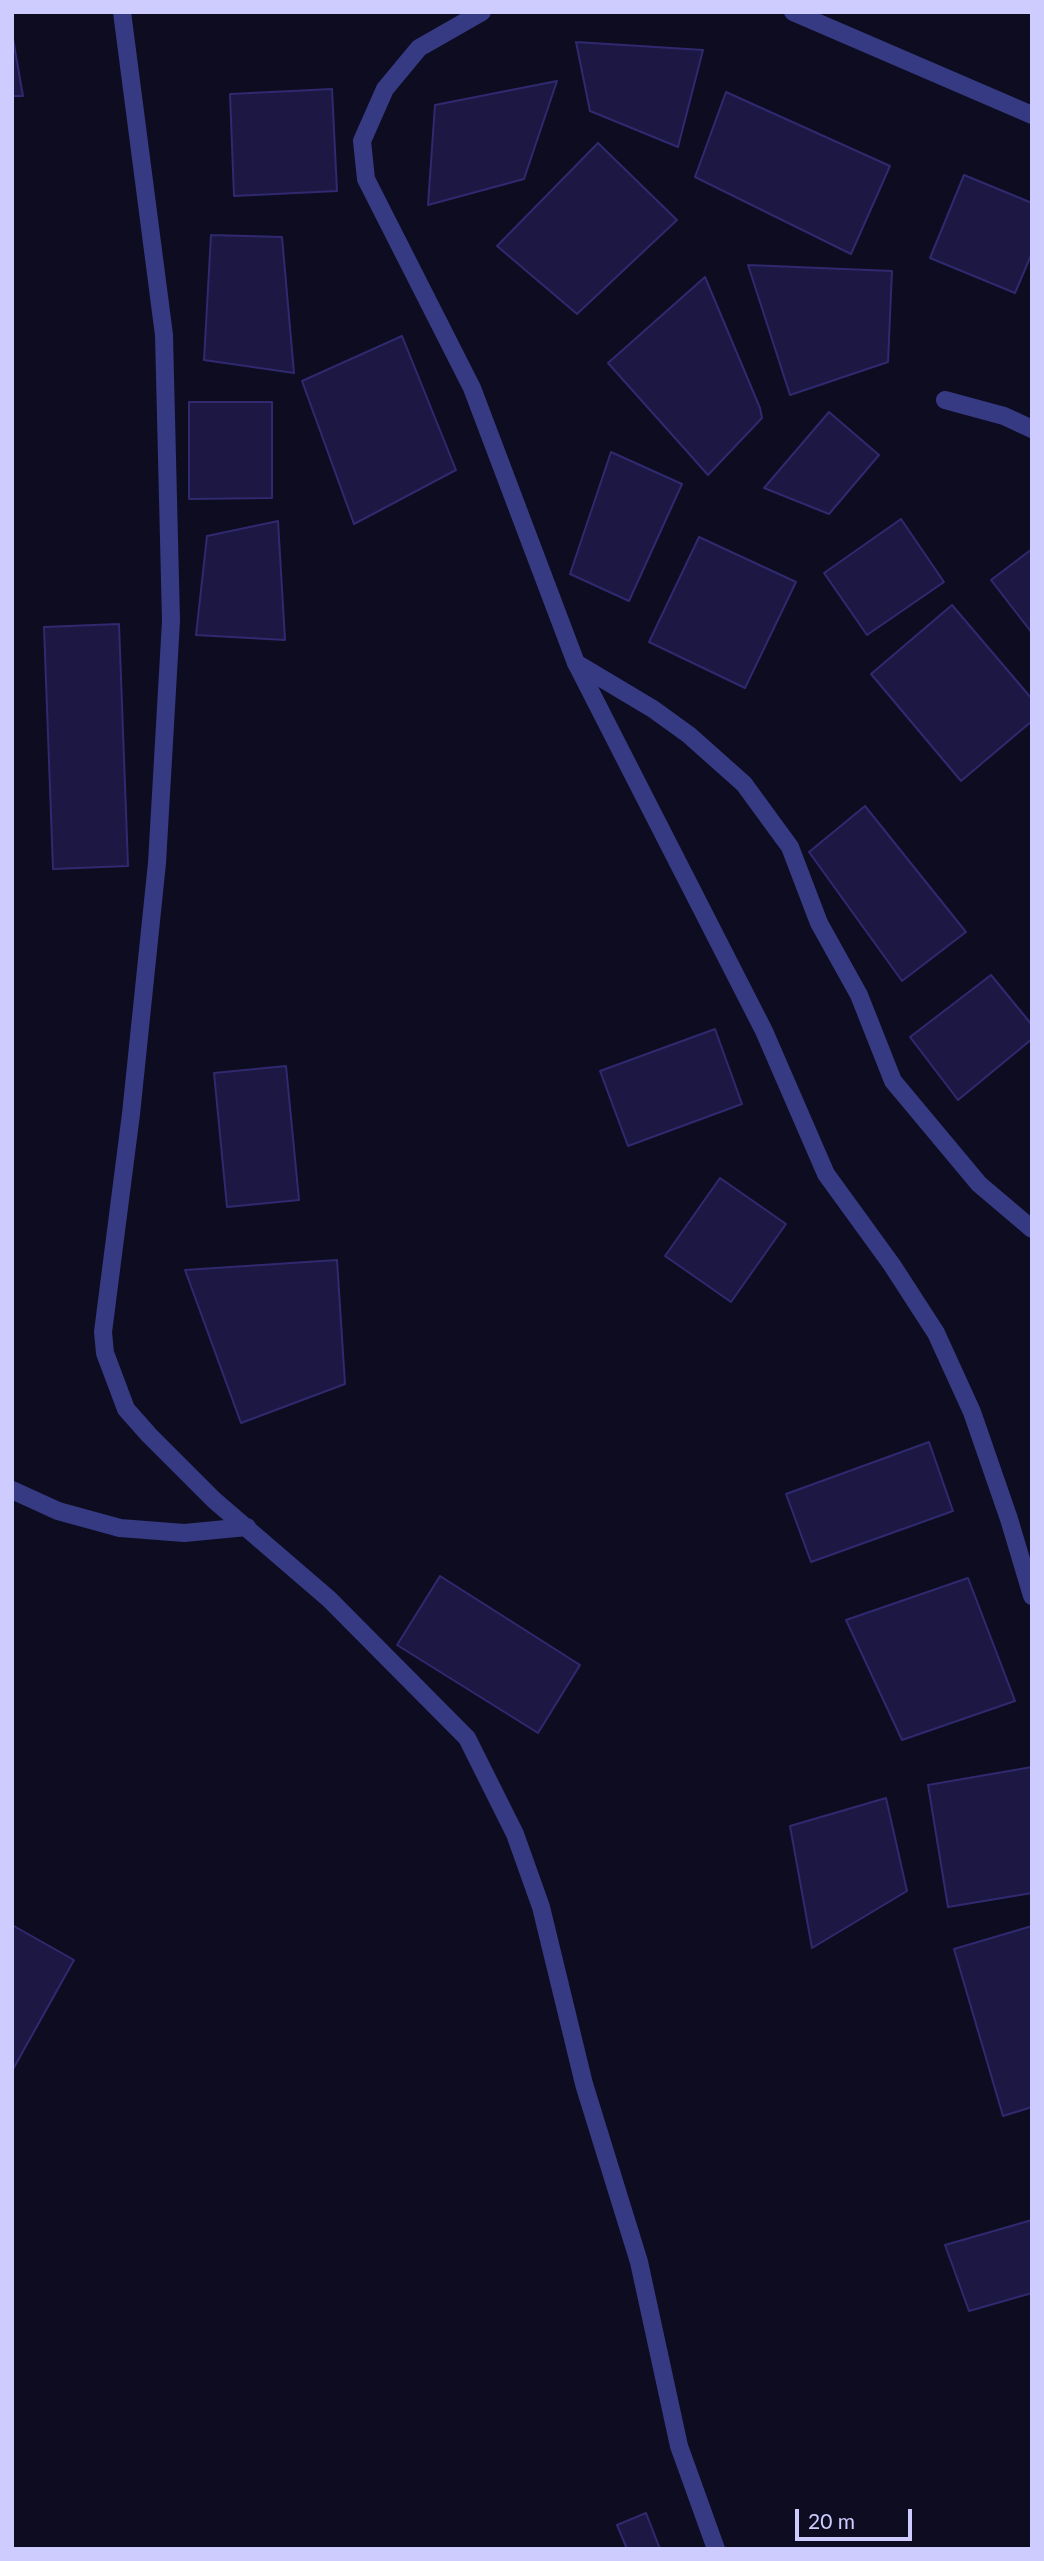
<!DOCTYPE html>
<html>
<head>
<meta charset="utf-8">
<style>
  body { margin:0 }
  #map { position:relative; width:1044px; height:2561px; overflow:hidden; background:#0e0c21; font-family:Lato,sans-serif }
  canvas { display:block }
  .frame { position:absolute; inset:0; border:14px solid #ceccff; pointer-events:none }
  .scale { position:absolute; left:795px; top:2509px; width:117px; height:32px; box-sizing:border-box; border:4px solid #ceccff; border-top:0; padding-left:9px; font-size:21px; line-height:24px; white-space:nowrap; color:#ceccff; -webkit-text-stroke:5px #0e0c21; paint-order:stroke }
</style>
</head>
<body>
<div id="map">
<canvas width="1044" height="2561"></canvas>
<div class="frame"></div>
<div class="scale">20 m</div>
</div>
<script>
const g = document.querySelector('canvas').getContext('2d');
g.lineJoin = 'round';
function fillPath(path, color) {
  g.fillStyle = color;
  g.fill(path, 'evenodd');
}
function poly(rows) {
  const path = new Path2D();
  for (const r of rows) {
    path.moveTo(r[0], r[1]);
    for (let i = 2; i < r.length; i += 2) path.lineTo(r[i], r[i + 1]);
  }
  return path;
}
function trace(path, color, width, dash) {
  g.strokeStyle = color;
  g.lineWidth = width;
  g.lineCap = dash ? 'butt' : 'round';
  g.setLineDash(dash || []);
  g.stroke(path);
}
const building = poly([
  [12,33,23,96,12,96,12,33],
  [576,42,703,50,678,147,590,111,576,42],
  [557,81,524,179,428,205,435,105,557,81],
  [332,89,337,191,234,196,230,94,332,89],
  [726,92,890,166,851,254,695,177,726,92],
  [598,143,677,220,577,314,497,246,598,143],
  [964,175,1032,203,1032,253,1015,293,930,258,964,175],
  [211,235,282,237,294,373,204,360,211,235],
  [748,265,892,271,888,362,790,395,748,265],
  [705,277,760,408,762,418,708,475,608,363,705,277],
  [402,336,456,470,354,524,302,381,402,336],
  [189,402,272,402,272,498,189,499,189,402],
  [829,412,879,455,829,514,764,488,829,412],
  [611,452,682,484,629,601,570,574,611,452],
  [901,519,944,582,867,635,824,573,901,519],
  [278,521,285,640,196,635,207,536,278,521],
  [699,537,796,582,745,688,649,642,699,537],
  [1032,549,1032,633,991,580,1032,549],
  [952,605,1032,699,1032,721,961,781,871,674,952,605],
  [119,624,128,866,53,869,44,627,119,624],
  [865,806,966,932,902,981,809,852,865,806],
  [991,975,1032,1025,1032,1039,958,1100,910,1037,991,975],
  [715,1029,742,1104,628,1146,600,1071,715,1029],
  [286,1066,299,1200,227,1207,214,1073,286,1066],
  [720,1178,786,1224,731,1302,665,1256,720,1178],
  [337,1260,345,1384,241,1423,185,1270,337,1260],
  [929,1442,953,1511,811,1562,786,1494,929,1442],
  [440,1576,580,1665,538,1733,397,1645,440,1576],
  [968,1578,1015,1701,902,1740,846,1620,968,1578],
  [1032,1767,1032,1893,948,1907,928,1785,1032,1767],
  [886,1798,907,1891,812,1948,790,1826,886,1798],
  [12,1925,74,1960,12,2071,12,1925],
  [1032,1926,1032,2107,1003,2116,954,1949,1032,1926],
  [1032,2220,1032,2293,969,2311,945,2245,1032,2220],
  [646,2513,660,2549,627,2549,617,2525,646,2513]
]);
fillPath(building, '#1c1843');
trace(building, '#30296f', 2);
trace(poly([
  [122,12,164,335,171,621,157,863,131,1114,103,1332,105,1353,126,1409,149,1435,214,1500,329,1599,467,1738,515,1834,541,1907,584,2084,639,2262,679,2446,716,2549],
  [945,400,1004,416,1032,429],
  [576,663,653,709,689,735,744,784,790,847,819,923,859,995,893,1081,979,1184,1032,1229],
  [12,1490,58,1511,120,1528,184,1533,247,1527]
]), '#363a82', 18);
trace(poly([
  [482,12,419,48,385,89,362,141,366,179,472,388,576,663,764,1031,826,1174,892,1265,936,1333,972,1412,1009,1519,1032,1596],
  [793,12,1032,115]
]), '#363a82', 18);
</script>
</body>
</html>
